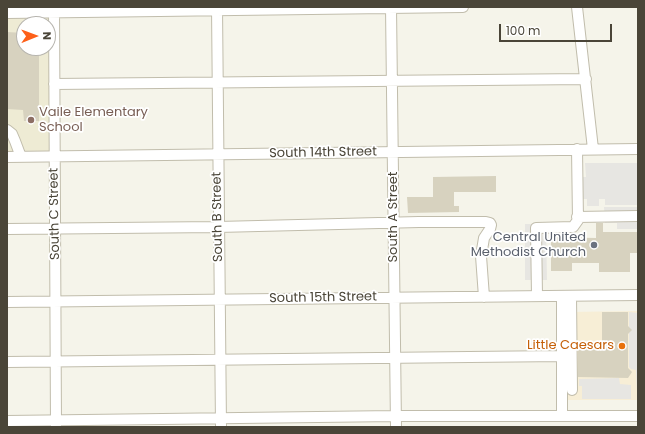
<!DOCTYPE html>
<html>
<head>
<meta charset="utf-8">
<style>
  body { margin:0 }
  #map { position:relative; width:645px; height:434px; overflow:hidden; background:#f5f4ea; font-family:Poppins,sans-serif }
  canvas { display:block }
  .frame { position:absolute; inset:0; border:8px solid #4a4538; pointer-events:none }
  .north { position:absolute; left:16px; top:16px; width:40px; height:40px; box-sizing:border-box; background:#fff; border:1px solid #b7b5af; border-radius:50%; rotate:89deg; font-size:11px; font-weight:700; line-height:16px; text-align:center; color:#4a4538 }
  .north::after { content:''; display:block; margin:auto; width:14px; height:18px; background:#fd6019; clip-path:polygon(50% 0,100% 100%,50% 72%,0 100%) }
  .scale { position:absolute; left:499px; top:24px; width:113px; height:18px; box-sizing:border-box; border:2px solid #4a4538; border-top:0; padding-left:5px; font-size:12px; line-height:14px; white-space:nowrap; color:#4a4538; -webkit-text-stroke:3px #fff; paint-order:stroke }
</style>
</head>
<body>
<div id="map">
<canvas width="645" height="434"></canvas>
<div class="frame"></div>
<div class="north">N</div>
<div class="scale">100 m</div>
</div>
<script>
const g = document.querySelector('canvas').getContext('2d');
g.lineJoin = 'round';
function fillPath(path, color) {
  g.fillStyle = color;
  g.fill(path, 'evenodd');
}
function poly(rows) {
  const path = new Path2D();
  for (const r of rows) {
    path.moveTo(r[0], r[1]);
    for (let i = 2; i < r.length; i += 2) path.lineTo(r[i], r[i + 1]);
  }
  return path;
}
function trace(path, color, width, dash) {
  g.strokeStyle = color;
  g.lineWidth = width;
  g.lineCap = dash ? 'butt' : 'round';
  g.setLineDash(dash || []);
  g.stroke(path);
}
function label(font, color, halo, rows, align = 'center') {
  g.font = font + ' Poppins,sans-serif';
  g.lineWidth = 3.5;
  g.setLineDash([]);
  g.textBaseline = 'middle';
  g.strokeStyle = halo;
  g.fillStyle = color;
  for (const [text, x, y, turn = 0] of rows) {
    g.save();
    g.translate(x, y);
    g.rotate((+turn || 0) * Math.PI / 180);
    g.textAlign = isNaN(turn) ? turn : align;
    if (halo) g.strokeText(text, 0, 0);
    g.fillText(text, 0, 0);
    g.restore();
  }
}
fillPath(poly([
  [63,426,215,426,215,427,63,427]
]), '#e9e7d8');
fillPath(poly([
  [638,311,638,400,568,400,567,312]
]), '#f7eed6');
fillPath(poly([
  [54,12,54,156,7,157,7,13],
  [24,24,48,24,48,48,24,48]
]), '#eeebd4');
fillPath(poly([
  [585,163,638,163,638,205,605,205,605,199,599,199,599,206,587,206,587,199,581,199,581,177,586,177],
  [604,207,638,207,638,229,617,229,617,223,605,223],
  [525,224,546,224,547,280,525,280],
  [629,312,638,313,638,392,637,392,636,370,631,369,629,367],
  [619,378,620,384,631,385,631,399,582,399,582,386,579,386,579,379]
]), '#e7e6e2');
fillPath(poly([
  [7,32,24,33,24,48,39,48,39,121,24,121,23,110,7,109],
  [496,176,496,192,454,192,454,206,459,206,459,212,408,213,407,197,433,197,433,177],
  [596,223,603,223,603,232,638,232,638,253,630,253,630,272,599,272,599,263,572,263,572,271,551,271,551,237,596,238],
  [602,312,628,312,628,326,632,330,628,334,628,368,632,372,628,378,578,377,578,349,602,349]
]), '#d7d2bf');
const minor = poly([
  [54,7,56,427],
  [217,7,221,427],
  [391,7,396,427],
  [577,7,593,149],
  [7,13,463,7],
  [54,84,586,79],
  [7,130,12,134,15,141,21,157],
  [7,157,638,149],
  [577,217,638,216],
  [7,229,218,227,419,222,486,222,490,223,491,225,490,229,484,238,481,256,484,297],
  [537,296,536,228,573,227,578,220,577,149],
  [571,296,572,390],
  [7,302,638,295],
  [7,362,562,356],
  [562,416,562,296],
  [7,421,395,416,638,416]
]);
trace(minor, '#c1bdac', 12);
trace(minor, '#fff', 10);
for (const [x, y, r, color] of [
  [31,120,4,"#8d6e63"],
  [594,245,4,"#6b7280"],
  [622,346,4,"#e8710a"]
]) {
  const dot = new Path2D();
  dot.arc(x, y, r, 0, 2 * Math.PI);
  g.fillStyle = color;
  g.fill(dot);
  trace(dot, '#fff', 1.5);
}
label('13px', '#785e54', '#fff', [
  ["Vaile Elementary",39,113],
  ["School",39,128]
], 'left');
label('13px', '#4a4538', '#fff', [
  ["South 14th Street",323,153,-1],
  ["South C Street",55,214,-91],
  ["South B Street",218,217,-91],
  ["South A Street",394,217,-90],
  ["South 15th Street",323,298,-1]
]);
label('13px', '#5b616d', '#fff', [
  ["Central United",586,238],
  ["Methodist Church",586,253]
], 'right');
label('13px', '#c56008', '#fff', [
  ["Little Caesars",614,346]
], 'right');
</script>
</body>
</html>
